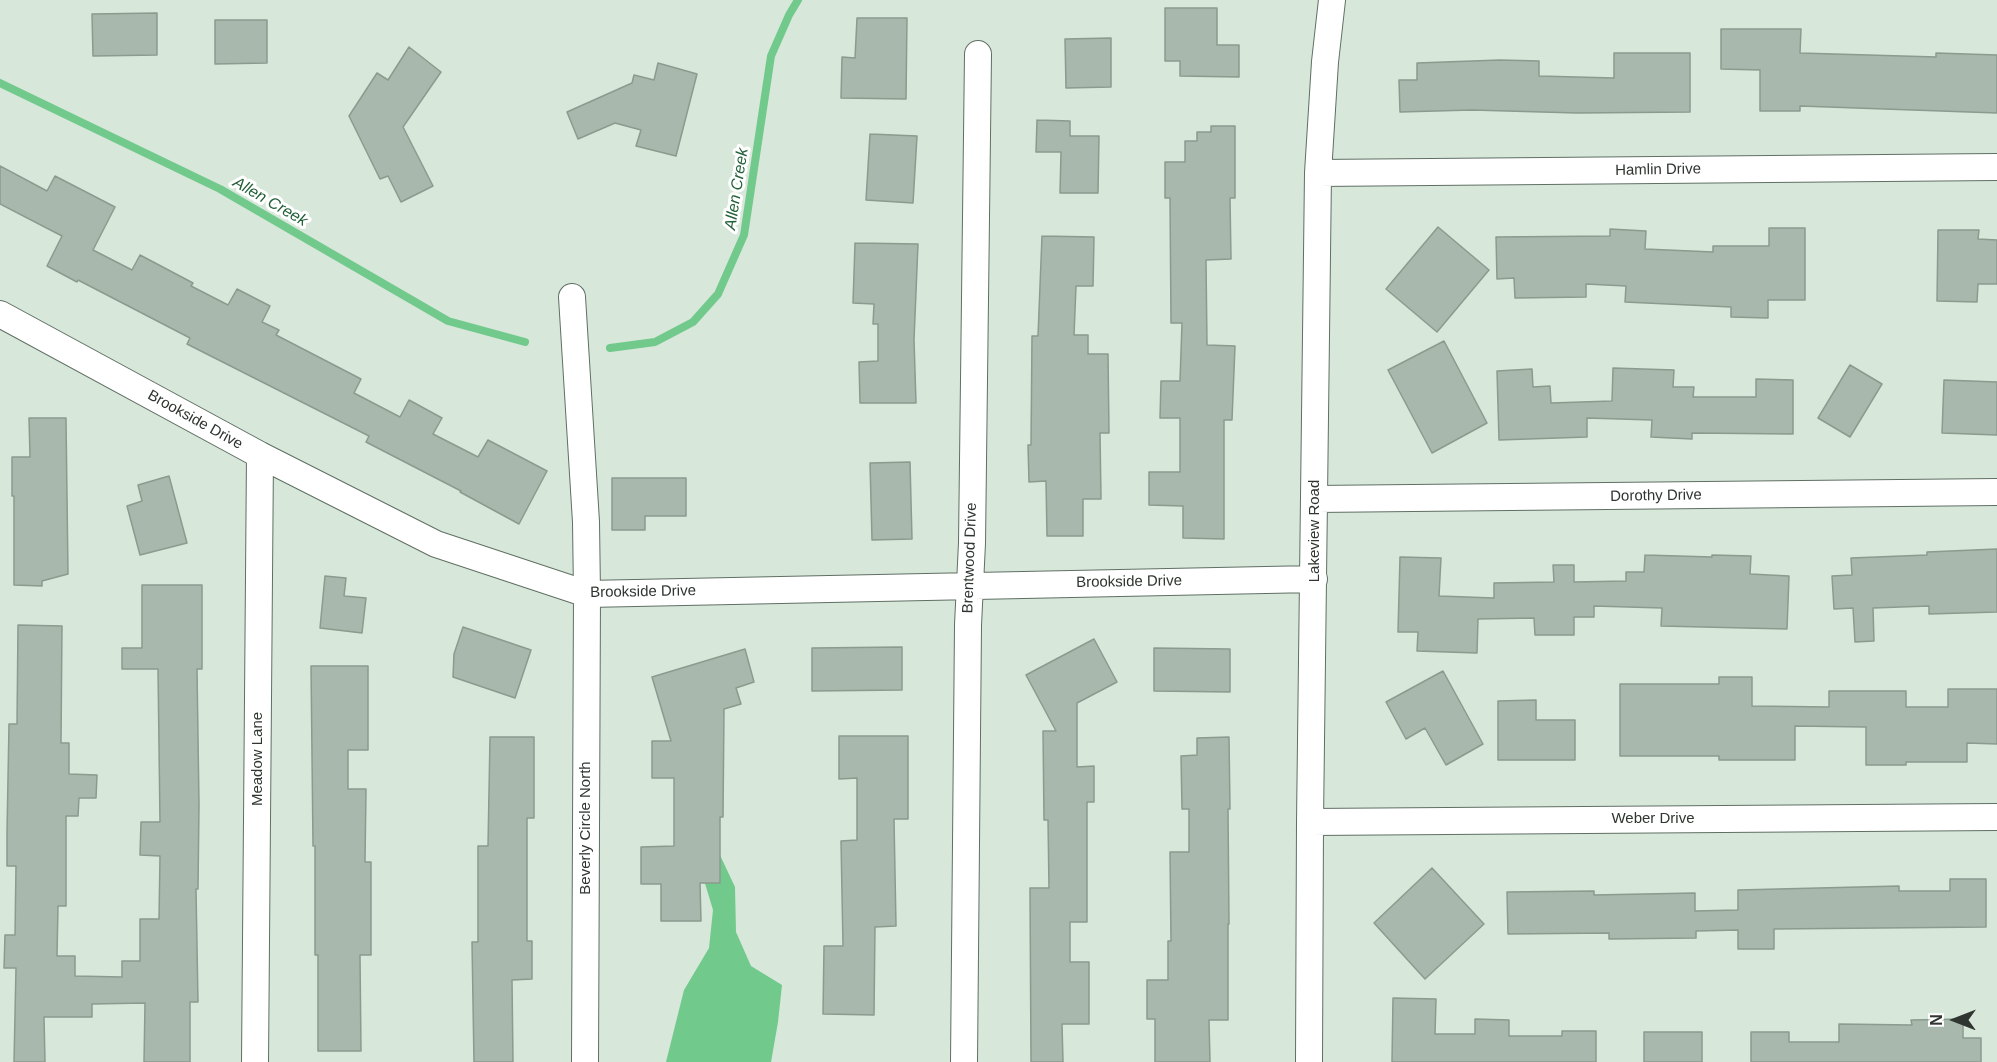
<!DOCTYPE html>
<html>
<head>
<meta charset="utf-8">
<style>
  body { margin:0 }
  #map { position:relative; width:1997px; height:1062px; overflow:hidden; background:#d7e7da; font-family:Arial,sans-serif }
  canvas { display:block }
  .north { position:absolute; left:1925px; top:990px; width:60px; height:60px; -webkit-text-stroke:4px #fff; paint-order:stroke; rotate:270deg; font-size:16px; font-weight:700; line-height:24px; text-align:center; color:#2f3530 }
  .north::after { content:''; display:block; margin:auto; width:21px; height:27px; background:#2f3530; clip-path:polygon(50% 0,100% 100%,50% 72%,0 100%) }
</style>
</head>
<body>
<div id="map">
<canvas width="1997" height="1062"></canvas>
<div class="north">N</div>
</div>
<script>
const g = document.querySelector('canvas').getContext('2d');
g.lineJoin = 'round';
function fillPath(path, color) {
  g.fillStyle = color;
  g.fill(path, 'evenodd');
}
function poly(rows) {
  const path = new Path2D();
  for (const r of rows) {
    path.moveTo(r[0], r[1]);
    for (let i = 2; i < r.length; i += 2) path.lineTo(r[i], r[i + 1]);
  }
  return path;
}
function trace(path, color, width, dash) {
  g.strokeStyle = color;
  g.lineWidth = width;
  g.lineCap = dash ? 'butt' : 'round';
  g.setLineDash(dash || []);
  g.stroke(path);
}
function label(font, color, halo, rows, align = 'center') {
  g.font = font + ' Arial,sans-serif';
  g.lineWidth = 6;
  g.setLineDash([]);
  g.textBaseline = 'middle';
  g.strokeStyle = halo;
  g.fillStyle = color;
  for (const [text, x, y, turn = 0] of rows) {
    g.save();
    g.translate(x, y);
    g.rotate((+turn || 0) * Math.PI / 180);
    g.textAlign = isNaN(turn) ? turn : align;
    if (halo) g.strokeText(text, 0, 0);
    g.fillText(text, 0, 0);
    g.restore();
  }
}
fillPath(poly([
  [719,853,735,887,736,932,751,966,782,985,778,1022,771,1062,666,1062,684,990,709,948,713,910,697,857]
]), '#72c98c');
trace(poly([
  [0,83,220,189,448,321,525,342],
  [610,348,655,342,693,322,718,294,744,235,771,56,789,15,798,0]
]), '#72c98c', 8);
const building = poly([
  [1165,8,1217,8,1217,45,1239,45,1239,77,1180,76,1180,61,1165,61,1165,8],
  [157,13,157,55,93,56,92,14,157,13],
  [857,18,907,18,906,99,841,98,842,57,855,58,857,18],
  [215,20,267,20,267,63,215,64,215,20],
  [1721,29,1801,29,1800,53,1936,57,1936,53,1997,55,1997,113,1800,106,1800,111,1760,111,1760,70,1721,69,1721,29],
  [1111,38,1111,87,1066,88,1065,39,1111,38],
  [409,47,441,72,403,127,433,186,401,202,388,176,380,179,349,116,377,73,388,80,409,47],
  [1614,53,1690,53,1690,112,1577,113,1472,110,1400,112,1399,80,1417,80,1417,63,1500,60,1539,61,1539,76,1614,78,1614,53],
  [658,63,697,74,676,156,636,146,641,130,615,123,578,139,567,112,632,83,634,75,654,80,658,63],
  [1037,120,1070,121,1070,136,1099,136,1098,193,1060,193,1061,152,1036,152,1037,120],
  [1211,126,1235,126,1235,198,1230,198,1231,259,1206,260,1207,345,1235,346,1232,420,1224,420,1224,539,1183,538,1183,506,1149,505,1149,472,1180,472,1180,418,1160,418,1161,381,1180,381,1182,323,1171,323,1170,198,1165,198,1165,162,1185,162,1185,141,1197,141,1197,132,1211,132,1211,126],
  [870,134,917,136,913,203,866,200,870,134],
  [0,166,47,191,55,176,115,207,93,250,132,270,140,255,193,283,191,286,228,305,237,289,270,306,262,322,279,330,276,335,361,379,354,393,400,417,409,400,442,418,433,434,478,457,488,440,547,471,519,524,460,492,461,491,366,442,369,436,187,344,190,338,78,280,77,282,47,266,62,236,0,204,0,166],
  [1438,227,1489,270,1437,332,1386,289,1438,227],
  [1769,228,1805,228,1805,300,1768,300,1768,318,1731,317,1731,307,1625,302,1626,286,1586,284,1586,297,1515,298,1514,278,1497,279,1496,237,1610,236,1610,229,1646,231,1645,249,1713,252,1713,246,1769,246,1769,228],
  [1938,230,1979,230,1978,239,1997,240,1997,284,1978,284,1977,302,1937,301,1938,230],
  [1042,236,1094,237,1093,286,1076,286,1074,335,1088,335,1088,354,1108,354,1109,433,1100,433,1101,499,1083,499,1083,536,1047,536,1046,481,1029,482,1028,445,1031,445,1032,336,1038,336,1042,236],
  [855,243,918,244,914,340,916,403,860,403,859,362,878,361,878,324,873,324,874,304,853,303,855,243],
  [1444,341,1487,423,1432,453,1388,370,1444,341],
  [1850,365,1882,384,1850,437,1818,418,1850,365],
  [1613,368,1674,370,1673,387,1694,387,1693,397,1756,397,1756,379,1793,380,1793,434,1692,433,1692,439,1651,437,1652,420,1587,418,1587,437,1499,440,1497,371,1532,369,1533,387,1550,386,1551,403,1612,401,1613,368],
  [1944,380,1997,382,1997,435,1942,433,1944,380],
  [29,418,66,418,68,574,42,581,42,586,14,585,14,496,12,496,12,457,30,457,29,418],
  [910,462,912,539,872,540,870,463,910,462],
  [169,476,187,543,140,555,127,506,142,501,138,485,169,476],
  [612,478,686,478,686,516,645,516,645,530,612,530,612,478],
  [1997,549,1997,612,1929,614,1929,606,1873,608,1874,641,1855,642,1853,608,1834,609,1832,576,1852,575,1851,558,1927,555,1927,552,1997,549],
  [1645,555,1712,557,1712,555,1751,556,1750,574,1789,576,1787,629,1661,626,1662,608,1594,606,1594,617,1574,617,1574,635,1535,635,1534,618,1478,619,1477,653,1417,651,1418,632,1398,632,1400,557,1441,558,1439,596,1494,598,1494,583,1554,582,1553,565,1574,565,1574,582,1626,581,1626,572,1644,572,1645,555],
  [325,576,346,578,344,596,366,598,362,633,320,628,325,576],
  [142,585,202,585,202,669,197,669,199,805,198,889,196,889,198,1002,190,1002,190,1062,144,1062,145,1003,92,1004,92,1017,44,1017,45,1062,14,1062,16,968,4,968,5,935,15,935,16,866,7,866,7,832,9,724,17,724,18,625,62,626,61,743,69,743,69,774,97,775,96,798,79,798,78,816,66,816,66,906,58,906,57,956,75,956,75,976,122,977,122,961,140,961,140,919,159,919,160,856,140,855,141,822,160,822,158,669,122,669,122,648,142,648,142,585],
  [463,627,531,650,515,698,453,677,454,654,463,627],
  [1094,639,1117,682,1077,703,1077,767,1094,766,1094,802,1087,802,1087,922,1070,922,1070,962,1089,962,1089,1024,1062,1024,1063,1062,1031,1062,1030,888,1049,888,1048,820,1044,820,1043,731,1056,731,1026,675,1094,639],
  [902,647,902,690,812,691,812,648,902,647],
  [1154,648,1230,649,1230,692,1154,691,1154,648],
  [745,649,754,682,736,688,741,704,724,709,723,817,720,817,720,883,700,883,701,921,661,921,661,884,641,884,641,847,674,846,674,778,652,778,652,741,671,741,652,677,745,649],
  [311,666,368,666,368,750,348,750,348,789,366,789,365,862,371,862,371,955,360,955,361,1051,318,1051,318,955,315,955,315,846,313,846,311,666],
  [1443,671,1483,744,1446,765,1425,728,1406,739,1386,702,1443,671],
  [1719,677,1752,677,1752,706,1829,707,1829,691,1906,691,1906,707,1948,707,1948,689,1997,689,1997,744,1967,743,1967,762,1906,762,1906,765,1866,765,1866,727,1795,726,1795,760,1719,760,1719,756,1620,756,1620,684,1719,684,1719,677],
  [1536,700,1536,720,1575,720,1575,760,1498,760,1498,701,1536,700],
  [839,736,908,736,908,819,894,819,896,926,875,927,874,1015,823,1014,824,946,843,946,841,841,857,840,857,778,839,779,839,736],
  [490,737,534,737,534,818,527,818,527,941,532,941,532,979,512,980,513,1062,474,1062,472,942,478,942,478,846,488,846,490,737],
  [1229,737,1230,809,1228,809,1229,924,1228,924,1228,1020,1209,1020,1210,1062,1155,1062,1155,1019,1147,1019,1147,980,1168,980,1168,941,1171,941,1170,852,1189,852,1189,809,1182,809,1181,756,1197,755,1197,738,1229,737],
  [1432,868,1484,924,1425,979,1374,923,1432,868],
  [1950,879,1986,879,1986,927,1774,929,1774,949,1738,949,1738,930,1696,931,1696,938,1609,939,1609,933,1508,934,1507,892,1594,891,1594,895,1695,893,1695,911,1738,910,1738,890,1899,886,1899,891,1950,891,1950,879],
  [1393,998,1436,999,1435,1034,1475,1034,1475,1019,1509,1020,1509,1036,1562,1036,1562,1031,1596,1031,1596,1062,1392,1062,1393,998],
  [1963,1019,1963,1038,1981,1038,1981,1062,1751,1062,1751,1032,1789,1032,1789,1042,1839,1042,1839,1024,1912,1025,1911,1020,1963,1019],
  [1644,1032,1702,1032,1702,1062,1644,1062,1644,1032]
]);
fillPath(building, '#a8b8ac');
trace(building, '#8b9b8e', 1.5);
const minor = poly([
  [1318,173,1997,167],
  [572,297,586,522,587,594,585,1062],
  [0,314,260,455,436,544,587,594,1314,579],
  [1315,499,1997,492],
  [1310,822,1997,817],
  [255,1062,260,455],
  [964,1062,968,625,972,543,978,54],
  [1309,1062,1310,822,1318,173,1325,62,1332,0]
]);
trace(minor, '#606f64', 28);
trace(minor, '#fff', 26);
label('15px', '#2f3530', '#fff', [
  ["Hamlin Drive",1658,170,-1],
  ["Brookside Drive",195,420,29],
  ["Dorothy Drive",1656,496,-1],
  ["Lakeview Road",1315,531,-90],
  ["Brentwood Drive",970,558,-88],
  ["Brookside Drive",1129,582,-1],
  ["Brookside Drive",643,592,-1],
  ["Meadow Lane",258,759,-90],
  ["Weber Drive",1653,819],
  ["Beverly Circle North",586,828,-90]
]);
label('italic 16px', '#226038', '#fff', [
  ["Allen Creek",737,189,-81],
  ["Allen Creek",270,202,30]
]);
</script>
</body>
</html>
